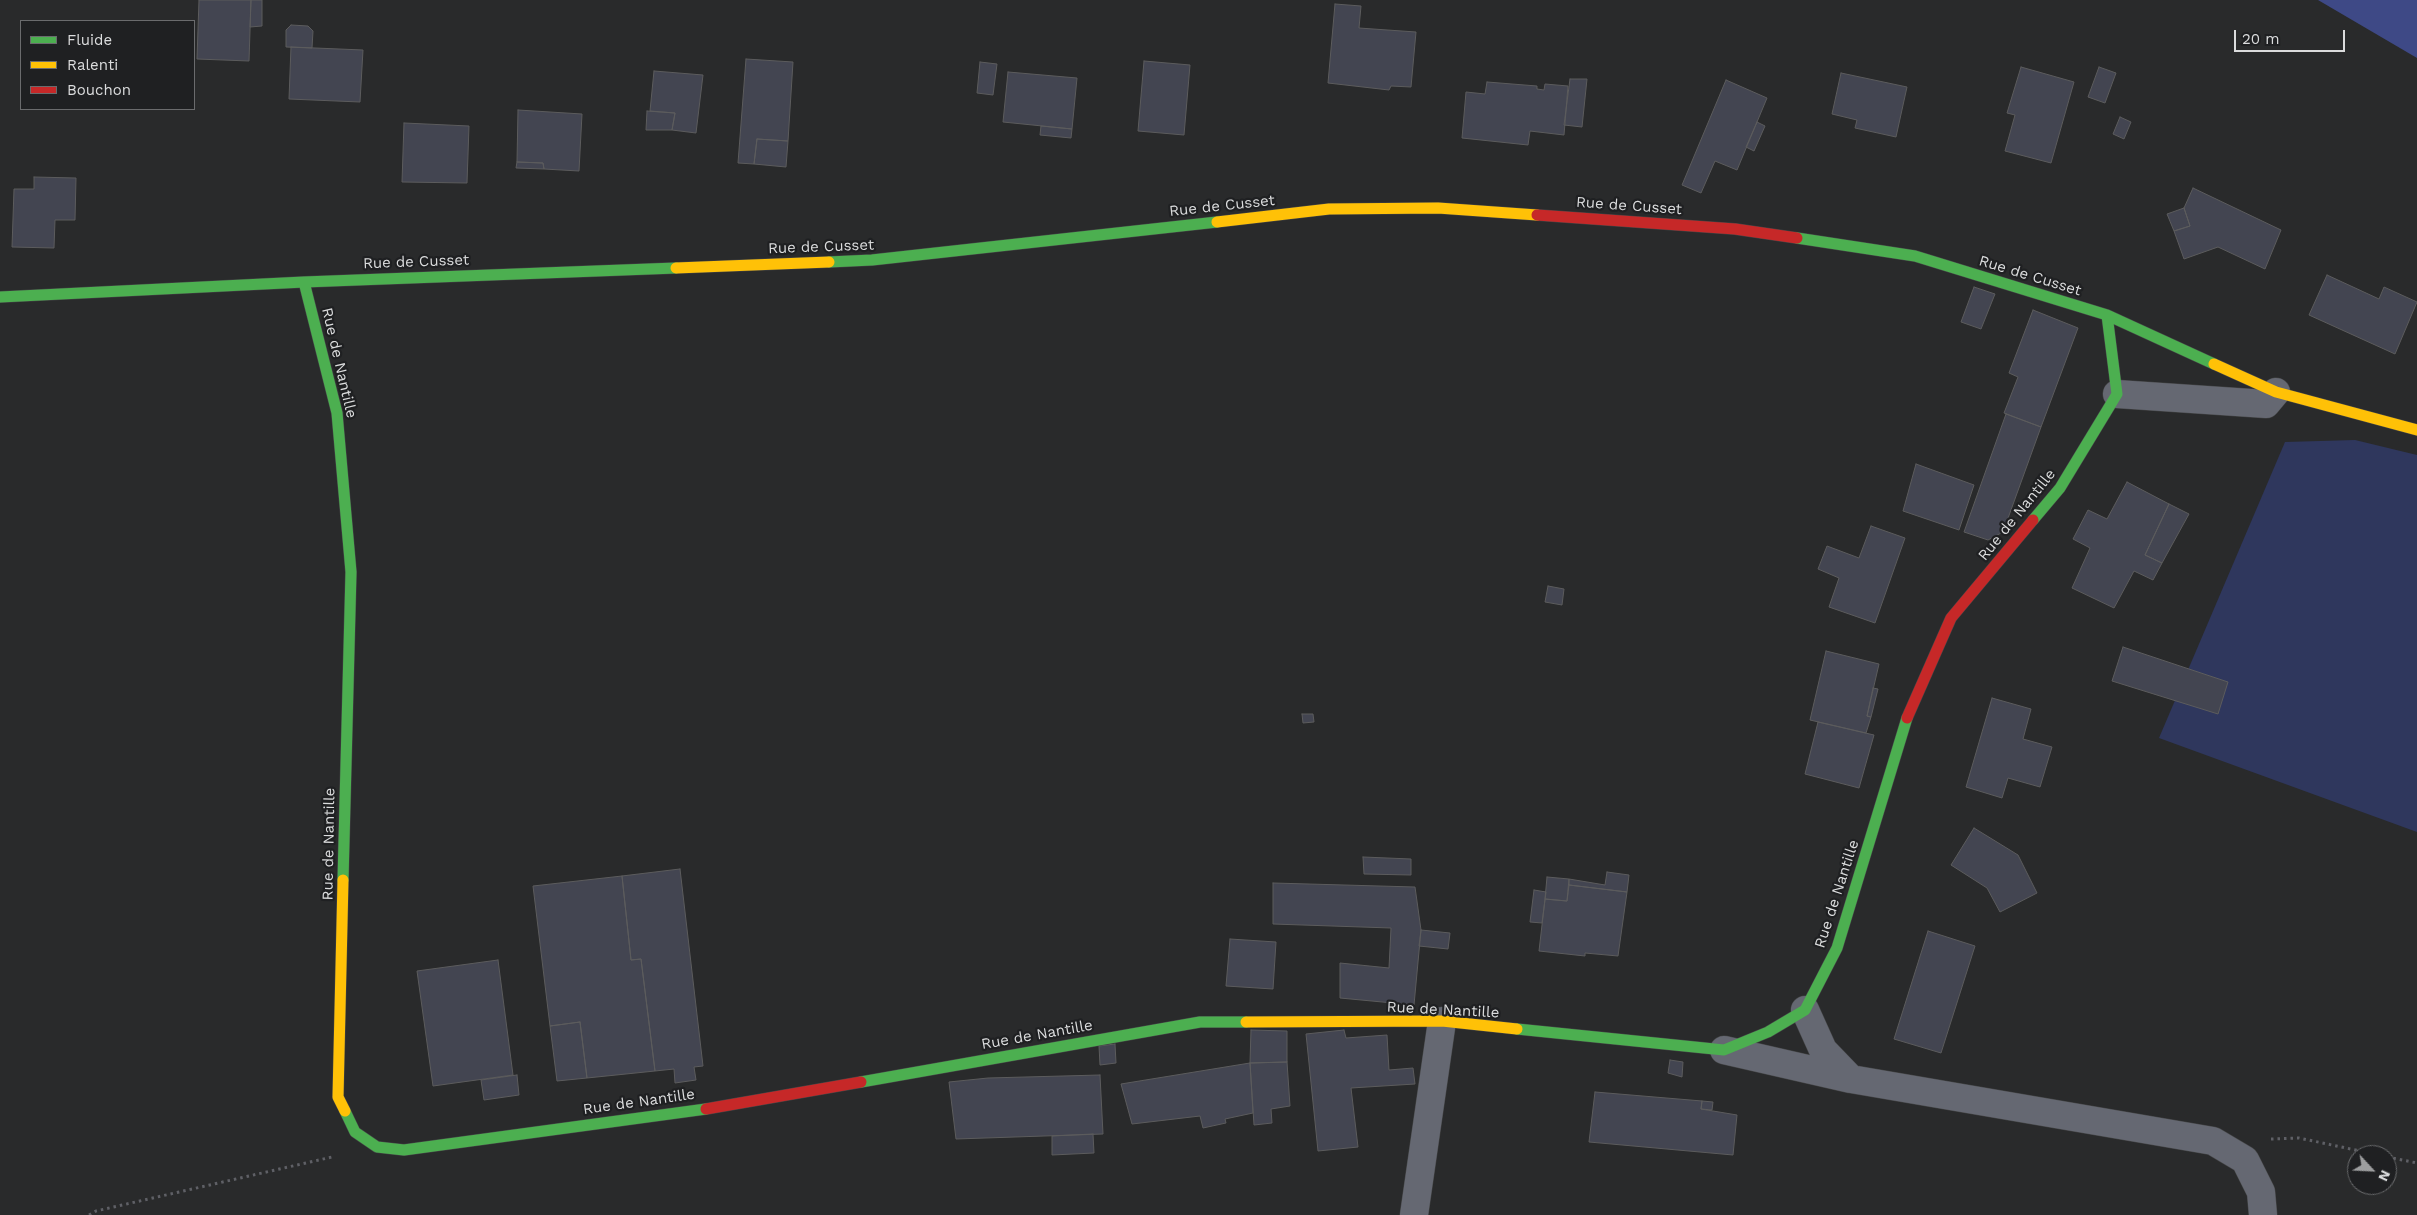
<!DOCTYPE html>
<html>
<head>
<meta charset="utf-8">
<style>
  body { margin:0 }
  #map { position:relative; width:2417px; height:1215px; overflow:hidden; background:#292a2b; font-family:"Work Sans",sans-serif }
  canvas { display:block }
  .legend { position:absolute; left:20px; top:20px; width:175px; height:90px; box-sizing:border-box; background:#1f2022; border:1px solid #6a6b6d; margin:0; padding:6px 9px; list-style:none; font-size:15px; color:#dbdcdd }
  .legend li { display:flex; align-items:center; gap:10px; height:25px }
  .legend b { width:25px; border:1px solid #6a6b6d }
  .north { position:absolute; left:2347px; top:1145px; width:50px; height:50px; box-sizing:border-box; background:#1f2022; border:1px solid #6a6b6d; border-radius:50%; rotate:115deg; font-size:14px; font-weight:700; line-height:20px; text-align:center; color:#dbdcdd }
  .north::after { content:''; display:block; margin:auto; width:18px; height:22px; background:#9d9e9f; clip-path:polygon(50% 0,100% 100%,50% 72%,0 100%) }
  .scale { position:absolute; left:2234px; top:30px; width:111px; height:22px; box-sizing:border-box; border:2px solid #dbdcdd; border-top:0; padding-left:6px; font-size:15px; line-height:18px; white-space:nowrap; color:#dbdcdd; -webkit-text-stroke:4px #1f2022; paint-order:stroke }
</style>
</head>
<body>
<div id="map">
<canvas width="2417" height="1215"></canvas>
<ul class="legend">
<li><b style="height:6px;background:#4caf50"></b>Fluide</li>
<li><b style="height:6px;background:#ffc107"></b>Ralenti</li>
<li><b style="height:6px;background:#c62828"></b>Bouchon</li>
</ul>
<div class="north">N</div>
<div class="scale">20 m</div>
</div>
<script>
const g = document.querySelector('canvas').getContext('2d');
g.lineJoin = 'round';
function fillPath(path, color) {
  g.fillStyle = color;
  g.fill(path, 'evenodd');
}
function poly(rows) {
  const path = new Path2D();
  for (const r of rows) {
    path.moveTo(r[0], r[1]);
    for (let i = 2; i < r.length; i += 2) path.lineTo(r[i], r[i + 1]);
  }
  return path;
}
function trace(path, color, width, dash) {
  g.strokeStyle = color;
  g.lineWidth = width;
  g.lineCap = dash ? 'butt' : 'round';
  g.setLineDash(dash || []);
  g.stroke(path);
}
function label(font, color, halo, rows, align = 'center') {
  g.font = font + ' "Work Sans",sans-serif';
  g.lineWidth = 4.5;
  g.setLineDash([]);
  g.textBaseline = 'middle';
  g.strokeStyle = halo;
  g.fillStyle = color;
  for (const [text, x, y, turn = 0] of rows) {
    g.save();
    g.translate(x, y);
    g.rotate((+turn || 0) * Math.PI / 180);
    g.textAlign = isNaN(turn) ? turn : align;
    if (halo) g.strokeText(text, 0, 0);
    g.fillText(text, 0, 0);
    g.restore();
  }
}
fillPath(poly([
  [2355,440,2417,455,2417,832,2159,738,2285,442]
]), '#2f375d');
fillPath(poly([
  [2318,0,2417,0,2417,58]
]), '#3e4986');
const building = poly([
  [199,0,251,0,249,61,197,59,199,0],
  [251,0,262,0,262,26,250,27,251,0],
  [1335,4,1361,6,1359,28,1416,32,1411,87,1391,86,1389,90,1328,83,1335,4],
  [291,25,308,26,313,31,312,48,286,47,286,30,291,25],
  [291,47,363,50,360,102,289,99,291,47],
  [746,59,793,62,788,141,757,139,754,164,738,163,746,59],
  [1144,61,1190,65,1184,135,1138,131,1144,61],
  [980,62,997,64,993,95,977,93,980,62],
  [2021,67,2074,82,2051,163,2005,151,2015,115,2007,113,2021,67],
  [2099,67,2116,73,2105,103,2088,97,2099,67],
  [654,71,703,75,696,133,672,130,675,113,650,111,654,71],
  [1008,72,1077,78,1072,129,1003,122,1008,72],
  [1841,73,1907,87,1896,137,1855,128,1857,120,1832,114,1841,73],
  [1570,79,1587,79,1582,127,1564,125,1570,79],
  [1726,80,1767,98,1737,170,1715,161,1701,193,1682,185,1726,80],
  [1487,82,1537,86,1537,89,1544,90,1545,84,1568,86,1564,135,1530,131,1528,145,1462,138,1466,92,1485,94,1487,82],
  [518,110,582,114,579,171,544,169,543,163,517,162,518,110],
  [647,111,675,113,672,130,646,130,647,111],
  [2120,117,2131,122,2124,139,2113,134,2120,117],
  [1757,122,1765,126,1754,151,1746,147,1757,122],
  [404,123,469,126,467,183,402,182,404,123],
  [1041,126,1072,129,1071,138,1040,135,1041,126],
  [757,139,788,141,786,167,754,164,757,139],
  [517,162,543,163,544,169,516,168,517,162],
  [34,177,76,178,75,220,55,220,54,248,12,247,14,189,34,189,34,177],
  [2193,188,2281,230,2265,269,2218,247,2184,259,2174,231,2190,226,2184,208,2193,188],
  [2184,208,2190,226,2174,231,2167,214,2184,208],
  [2327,275,2379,299,2384,287,2417,302,2395,354,2309,315,2327,275],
  [1974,287,1995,294,1981,329,1961,322,1974,287],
  [2033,310,2078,328,2041,427,2004,413,2018,377,2009,373,2033,310],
  [2006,414,2041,427,2003,532,1988,540,1964,532,2006,414],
  [1916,464,1974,485,1959,530,1903,511,1916,464],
  [2127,482,2169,504,2145,555,2162,563,2153,580,2134,571,2114,608,2072,588,2090,548,2073,539,2088,510,2107,519,2127,482],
  [2169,504,2189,514,2162,563,2145,555,2169,504],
  [1871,526,1905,538,1875,623,1829,607,1839,578,1818,569,1827,546,1859,558,1871,526],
  [1548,586,1564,589,1562,605,1545,602,1548,586],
  [2123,647,2228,682,2218,714,2112,681,2123,647],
  [1826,651,1879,664,1867,716,1871,717,1866,733,1810,720,1826,651],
  [1873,688,1878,689,1871,717,1867,716,1873,688],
  [1992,698,2031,709,2023,739,2052,747,2040,787,2008,778,2002,798,1966,787,1992,698],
  [1302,714,1313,714,1314,722,1303,723,1302,714],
  [1818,722,1874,735,1859,788,1805,774,1818,722],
  [1974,828,2018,855,2037,893,2000,912,1987,888,1951,865,1974,828],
  [1363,857,1411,859,1411,875,1364,874,1363,857],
  [680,869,703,1066,694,1067,696,1080,675,1083,674,1069,655,1071,641,959,631,960,622,876,680,869],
  [1607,872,1629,875,1627,892,1569,885,1569,879,1605,885,1607,872],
  [622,876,631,960,641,959,655,1071,587,1078,580,1022,550,1026,533,886,622,876],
  [1547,877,1569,879,1567,901,1545,899,1547,877],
  [1273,883,1415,887,1421,930,1414,1005,1340,998,1340,963,1389,968,1391,928,1273,924,1273,883],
  [1569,885,1627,892,1618,956,1585,953,1585,956,1539,951,1545,899,1567,901,1569,885],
  [1534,890,1546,892,1542,923,1530,922,1534,890],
  [1421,930,1450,933,1448,949,1419,946,1421,930],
  [1928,931,1975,946,1941,1053,1894,1039,1928,931],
  [1230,939,1276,942,1273,989,1226,986,1230,939],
  [498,960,513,1075,433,1086,417,971,498,960],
  [580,1022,587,1078,557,1081,550,1026,580,1022],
  [1251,1030,1287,1031,1287,1062,1250,1063,1251,1030],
  [1344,1030,1346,1038,1387,1035,1389,1070,1413,1068,1415,1084,1351,1088,1358,1147,1318,1151,1306,1034,1344,1030],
  [1115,1044,1116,1063,1100,1065,1099,1046,1115,1044],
  [1670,1060,1683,1062,1682,1077,1668,1073,1670,1060],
  [1287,1062,1290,1106,1271,1109,1272,1123,1254,1125,1250,1063,1287,1062],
  [1250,1063,1253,1113,1225,1119,1226,1123,1203,1128,1200,1116,1132,1124,1121,1084,1250,1063],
  [517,1075,519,1095,484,1100,481,1080,517,1075],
  [1100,1075,1103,1134,956,1139,949,1082,988,1078,1100,1075],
  [1595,1092,1702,1101,1701,1109,1737,1115,1733,1155,1589,1142,1595,1092],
  [1702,1101,1713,1102,1712,1110,1701,1109,1702,1101],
  [1093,1134,1094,1153,1052,1155,1052,1136,1093,1134]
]);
fillPath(building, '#434551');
trace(building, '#5c5c5d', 1);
const street = poly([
  [2117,394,2266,404,2276,392],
  [1805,1010,1823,1050,1851,1079],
  [1724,1050,1851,1079,2213,1141,2245,1160,2261,1192,2263,1215],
  [1414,1215,1442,1021]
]);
const fast = poly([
  [1797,238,1915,256,2107,315,2214,364],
  [829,262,872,260,1217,222],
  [304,282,337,413,351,572,343,880],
  [0,297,304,282,676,268],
  [2033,520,2060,488,2117,394,2107,315],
  [1517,1029,1724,1050,1768,1032,1805,1010,1837,948,1907,718],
  [861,1082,1200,1022,1246,1022],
  [345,1111,355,1132,377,1147,404,1150,706,1109]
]);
const slow = poly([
  [1217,222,1329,209,1438,208,1537,215],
  [676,268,829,262],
  [2214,364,2276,392,2417,430],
  [343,880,338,1097,345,1111],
  [1246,1022,1442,1021,1517,1029]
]);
const jam = poly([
  [1537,215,1735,229,1797,238],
  [1907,718,1951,618,2033,520],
  [706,1109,861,1082]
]);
trace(street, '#454647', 29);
trace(fast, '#454647', 12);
trace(slow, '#454647', 12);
trace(jam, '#454647', 12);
trace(poly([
  [2271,1139,2299,1138,2379,1155],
  [2387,1157,2417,1163],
  [89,1215,96,1211,332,1157]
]), '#5f6066', 3, [2.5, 4]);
trace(street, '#656872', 28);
trace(fast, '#4caf50', 11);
trace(slow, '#ffc107', 11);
trace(jam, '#c62828', 11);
label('15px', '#dbdcdd', '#1f2022', [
  ["Rue de Cusset",1222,206,-6],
  ["Rue de Cusset",1629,206,4],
  ["Rue de Cusset",821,247,-2],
  ["Rue de Cusset",416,262,-2],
  ["Rue de Cusset",2030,276,17],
  ["Rue de Nantille",339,363,77],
  ["Rue de Nantille",2017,515,-51],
  ["Rue de Nantille",329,844,-89],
  ["Rue de Nantille",1837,894,-72],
  ["Rue de Nantille",1443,1010,3],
  ["Rue de Nantille",1037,1035,-10],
  ["Rue de Nantille",639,1102,-8]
]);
</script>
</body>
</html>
